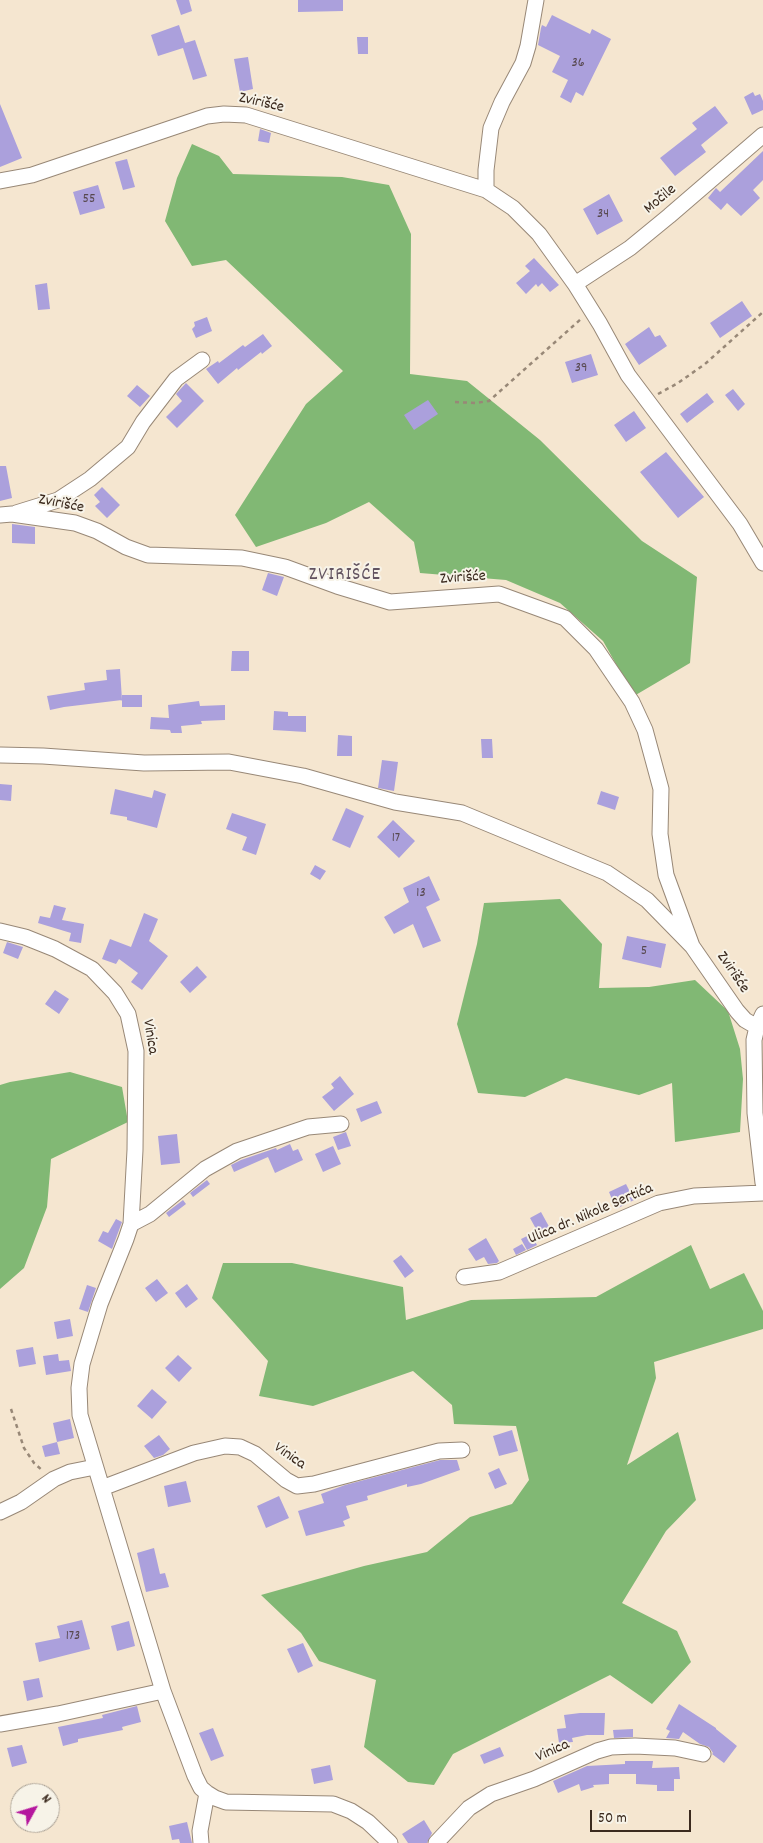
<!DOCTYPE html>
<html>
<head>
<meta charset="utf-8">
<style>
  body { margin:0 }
  #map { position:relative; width:763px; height:1843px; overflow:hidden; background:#f5e6d0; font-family:Dekko,sans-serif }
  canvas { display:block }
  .north { position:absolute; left:10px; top:1783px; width:50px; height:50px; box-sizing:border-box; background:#f7f3e8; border:1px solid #aca397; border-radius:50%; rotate:51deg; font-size:14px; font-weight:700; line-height:20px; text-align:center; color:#3b2a1e }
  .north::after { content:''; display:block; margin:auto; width:18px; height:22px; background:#b5179e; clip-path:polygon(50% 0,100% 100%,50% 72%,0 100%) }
  .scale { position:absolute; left:590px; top:1810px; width:101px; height:22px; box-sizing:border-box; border:2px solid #3b2a1e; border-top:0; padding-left:6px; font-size:15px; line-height:18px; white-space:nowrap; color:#3b2a1e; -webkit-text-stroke:4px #f7f3e8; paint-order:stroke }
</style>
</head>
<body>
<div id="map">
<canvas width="763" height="1843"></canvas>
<div class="north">N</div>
<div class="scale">50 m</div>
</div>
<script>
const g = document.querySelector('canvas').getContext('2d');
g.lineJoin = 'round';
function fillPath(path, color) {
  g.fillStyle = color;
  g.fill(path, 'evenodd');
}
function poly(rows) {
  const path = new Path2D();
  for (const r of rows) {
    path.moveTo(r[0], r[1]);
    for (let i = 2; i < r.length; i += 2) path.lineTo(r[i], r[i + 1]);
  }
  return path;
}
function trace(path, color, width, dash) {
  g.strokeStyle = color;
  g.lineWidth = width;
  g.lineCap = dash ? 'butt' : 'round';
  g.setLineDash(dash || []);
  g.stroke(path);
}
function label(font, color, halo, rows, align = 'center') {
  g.font = font + ' Dekko,sans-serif';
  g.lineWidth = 4;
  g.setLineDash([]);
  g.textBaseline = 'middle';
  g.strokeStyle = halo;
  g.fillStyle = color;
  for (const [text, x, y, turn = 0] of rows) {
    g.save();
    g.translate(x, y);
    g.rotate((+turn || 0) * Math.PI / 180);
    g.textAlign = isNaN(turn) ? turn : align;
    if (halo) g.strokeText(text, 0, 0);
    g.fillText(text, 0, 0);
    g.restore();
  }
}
fillPath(poly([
  [192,144,219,156,233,174,342,177,389,185,411,234,410,374,467,381,540,440,642,541,697,577,690,663,634,696,603,641,560,603,506,580,420,573,414,542,369,502,326,523,256,547,235,515,306,404,343,371,226,260,192,266,165,221,177,178],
  [560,899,602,944,599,988,649,987,695,980,728,1011,740,1049,743,1079,740,1132,675,1142,672,1083,639,1095,566,1078,525,1097,478,1093,457,1024,477,944,484,903],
  [70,1072,122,1087,128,1122,51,1159,47,1207,24,1268,0,1289,0,1085,10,1082],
  [691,1245,710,1289,744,1273,763,1311,763,1329,654,1362,656,1378,627,1465,678,1432,696,1500,666,1531,622,1603,677,1631,691,1662,652,1704,610,1675,453,1754,434,1785,408,1782,364,1747,376,1680,319,1661,301,1633,261,1595,364,1566,427,1552,470,1517,512,1504,529,1480,516,1426,454,1424,452,1405,413,1371,313,1406,259,1396,268,1361,212,1298,223,1263,292,1263,403,1287,406,1320,471,1300,596,1297]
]), '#81b874');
fillPath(poly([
  [176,0,189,0,192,11,181,15],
  [298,0,343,0,343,11,298,12],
  [552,15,590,34,592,29,611,39,583,96,576,92,571,103,560,97,568,80,552,72,560,56,538,45,541,28,542,25,546,27],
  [179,25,185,43,195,40,207,76,193,80,183,48,158,56,151,35],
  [357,37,368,37,368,54,358,54],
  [248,57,253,89,240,92,234,59],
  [753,92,755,96,760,94,763,101,763,110,752,115,744,97],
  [0,104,22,158,0,167],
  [715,106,728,123,701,145,706,152,675,176,660,158,697,129,692,123],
  [260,129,271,133,269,143,258,141],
  [763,151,763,180,753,190,760,198,741,216,727,203,721,210,708,198,716,188,720,192],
  [127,159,135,187,123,190,115,162],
  [98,185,105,208,80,215,73,192],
  [609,194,623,221,597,235,583,209],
  [534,258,559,285,550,292,542,283,538,287,536,284,526,294,516,283,530,271,525,266],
  [47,283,50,309,38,310,35,285],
  [742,301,752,316,720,338,710,323],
  [207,317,212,331,196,338,192,329,195,326,194,322],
  [649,327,655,337,660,335,667,346,639,365,625,344],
  [263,334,272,346,262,354,261,352,238,370,237,368,218,384,206,369,218,361,219,363,243,345,245,347],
  [591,354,598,375,572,383,565,362],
  [186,383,204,401,177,428,166,417,182,401,176,394],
  [137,385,150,396,140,407,127,396],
  [733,389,745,404,738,411,725,395],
  [707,393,714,402,687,423,680,414],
  [428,400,438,414,414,430,404,415],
  [634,411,646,428,626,442,614,425],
  [666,452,704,497,678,518,640,472],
  [0,466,6,466,12,498,0,501],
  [102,487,120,505,107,518,95,506,100,502,94,495],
  [12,524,35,527,35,544,12,543],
  [268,573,284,577,277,596,262,590],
  [232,651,249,651,249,671,231,671],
  [120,669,122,700,64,707,50,710,47,696,85,690,84,683,107,680,106,670],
  [122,695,142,695,142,707,122,707],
  [199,701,200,706,225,705,225,720,201,721,202,724,181,726,182,733,171,733,170,730,150,729,151,717,169,718,168,705],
  [274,711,288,712,288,716,306,716,306,732,273,730],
  [338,735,352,736,352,756,337,756],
  [481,739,492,739,493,758,482,758],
  [382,760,398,762,394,791,378,788],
  [0,784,12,785,11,801,0,800],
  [115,789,152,798,154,790,166,794,157,828,127,820,127,817,110,814],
  [601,791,619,797,615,810,597,804],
  [346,808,364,816,350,848,332,840],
  [232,813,266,824,256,855,242,850,247,837,226,829],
  [393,820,415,841,399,858,377,837],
  [315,865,326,871,320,880,310,874],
  [429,876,440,900,426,907,441,941,423,948,413,924,394,934,384,917,409,902,403,888],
  [54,905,66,908,62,920,84,924,81,943,69,941,71,933,38,923,40,916,50,918],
  [144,913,158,919,149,941,168,956,142,990,131,982,138,973,119,959,116,964,102,959,110,939,131,947],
  [627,936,666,944,661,968,622,959],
  [7,942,23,947,18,959,3,953],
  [197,966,207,977,190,993,180,982],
  [55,990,69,999,59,1014,45,1004],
  [340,1076,354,1094,334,1111,322,1097,334,1088,331,1084],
  [377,1101,382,1113,361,1122,356,1109],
  [346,1132,351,1146,338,1150,333,1137],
  [177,1134,180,1163,161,1165,158,1136],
  [290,1144,293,1151,298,1149,303,1160,275,1173,268,1157,234,1172,231,1165,241,1160,276,1148,277,1150],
  [333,1146,341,1164,323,1172,315,1154],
  [207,1180,210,1184,193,1197,190,1193],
  [626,1184,634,1200,616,1209,609,1192],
  [183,1200,186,1204,169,1217,166,1213],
  [541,1212,552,1232,541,1238,530,1218],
  [116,1219,122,1222,112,1249,98,1241,103,1231,108,1233],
  [531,1234,537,1245,527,1250,521,1239],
  [486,1238,499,1261,497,1263,488,1264,484,1257,476,1261,468,1249],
  [522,1244,526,1250,516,1255,513,1249],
  [401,1255,414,1271,405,1278,393,1261],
  [157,1279,168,1293,156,1302,145,1288],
  [187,1284,198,1299,186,1308,175,1293],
  [87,1285,96,1288,88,1312,79,1309],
  [70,1319,73,1336,57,1339,54,1322],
  [33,1347,36,1364,19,1367,16,1350],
  [58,1354,59,1361,69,1360,71,1371,46,1375,43,1356],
  [178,1355,192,1368,179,1382,165,1368],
  [152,1389,167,1402,152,1419,137,1406],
  [70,1419,74,1438,57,1442,53,1423],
  [512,1430,518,1451,499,1456,493,1436],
  [159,1435,170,1449,163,1455,154,1458,144,1446],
  [57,1442,60,1454,45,1457,42,1446],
  [440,1460,457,1460,460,1470,421,1484,407,1487,407,1484,367,1496,368,1500,346,1506,350,1518,343,1521,345,1526,306,1536,298,1511,324,1503,321,1494,345,1485],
  [499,1468,507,1484,495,1489,488,1473],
  [186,1481,191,1502,168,1507,164,1486],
  [279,1496,289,1518,266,1528,257,1506],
  [154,1548,160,1574,165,1573,169,1587,146,1592,137,1553],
  [82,1620,90,1649,39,1662,35,1643,60,1638,57,1626],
  [129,1621,135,1646,117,1651,111,1626],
  [303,1643,313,1666,298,1673,287,1649],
  [39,1678,43,1697,27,1701,23,1681],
  [679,1704,716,1728,716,1729,737,1746,724,1763,712,1754,713,1753,709,1747,700,1744,683,1732,679,1739,666,1738,670,1731,666,1729],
  [137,1706,141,1722,122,1727,123,1730,78,1739,78,1742,63,1746,58,1727,103,1718,102,1715],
  [580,1713,605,1713,604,1735,587,1735,572,1738,573,1742,559,1743,557,1729,566,1728,564,1715],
  [213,1728,224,1756,211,1761,199,1733],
  [633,1729,633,1737,614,1738,613,1730],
  [22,1745,27,1763,12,1767,7,1748],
  [500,1747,504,1756,484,1764,480,1755],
  [625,1761,653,1761,652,1768,679,1767,680,1779,674,1779,674,1791,657,1791,657,1785,636,1784,636,1774,609,1774,609,1784,593,1785,594,1787,581,1791,579,1784,558,1793,553,1781,587,1766,625,1764],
  [330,1765,333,1780,314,1784,311,1769],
  [424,1820,432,1833,427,1843,408,1843,402,1834],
  [187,1822,192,1843,180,1843,179,1839,172,1840,169,1826]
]), '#aba0dc');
const minor = poly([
  [0,181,32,175,207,116,224,114,246,115,486,190,513,208,539,234,575,284,600,324,628,375,740,524,763,563],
  [486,190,486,170,491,128,502,102,523,63,528,46,536,0],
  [575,284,630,248,669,216,763,135],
  [16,513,58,500,90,479,128,447,143,422,176,379,202,360],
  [0,515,12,514,75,523,97,531,126,547,148,555,242,558,285,567,337,586,390,602,499,594,565,618,596,649,632,702,645,730,661,789,660,834,666,875,692,946],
  [0,755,43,756,144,763,229,762,303,776,395,802,462,813,607,873,647,900,692,946,737,1011,745,1020,757,1027],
  [0,931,25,937,55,949,92,969,115,993,128,1014,136,1051,135,1150,131,1224,126,1239,100,1304,82,1364,79,1388,80,1415,163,1691,195,1776,201,1788,207,1793,215,1798,226,1802,333,1804,351,1811,368,1822,390,1843],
  [763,1014,757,1027,754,1040,755,1113,763,1183],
  [131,1224,150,1214,205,1169,237,1151,308,1127,341,1124],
  [464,1277,499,1272,659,1203,694,1196,763,1193],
  [102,1488,194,1453,225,1446,240,1447,255,1454,286,1480,297,1486,314,1484,439,1451,462,1450],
  [0,1512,21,1502,54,1479,70,1472,95,1467],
  [0,1724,58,1714,163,1691],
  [201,1843,200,1831,207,1793],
  [436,1843,469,1808,491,1794,534,1779,597,1751,611,1747,635,1746,675,1748,703,1754]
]);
trace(minor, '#988877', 17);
trace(poly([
  [658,394,678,383,705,364,763,312],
  [455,402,475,403,489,401,581,319],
  [11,1409,24,1448,34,1463,43,1471]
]), '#988877', 2.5, [4, 4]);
trace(minor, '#fff', 15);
label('14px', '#57484e', null, [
  ["36",578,64],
  ["55",89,200],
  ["34",603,215],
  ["39",581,369],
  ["17",396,839],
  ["13",421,894],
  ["5",644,952],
  ["173",73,1637]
]);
label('16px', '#3b2a1e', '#f7f3e8', [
  ["Zvirišće",261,104,13],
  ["Močile",661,200,-40],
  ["Zvirišće",61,505,11],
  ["Zvirišće",463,579,-4],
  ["Zvirišće",732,973,56],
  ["Vinica",149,1037,81],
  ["Ulica dr. Nikole Sertića",591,1215,-23],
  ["Vinica",289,1457,35],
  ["Vinica",553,1752,-24]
]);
g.letterSpacing = '1px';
label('19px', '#625360', '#f7f3e8', [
  ["ZVIRIŠĆE",345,576]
]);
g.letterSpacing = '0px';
</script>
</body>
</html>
